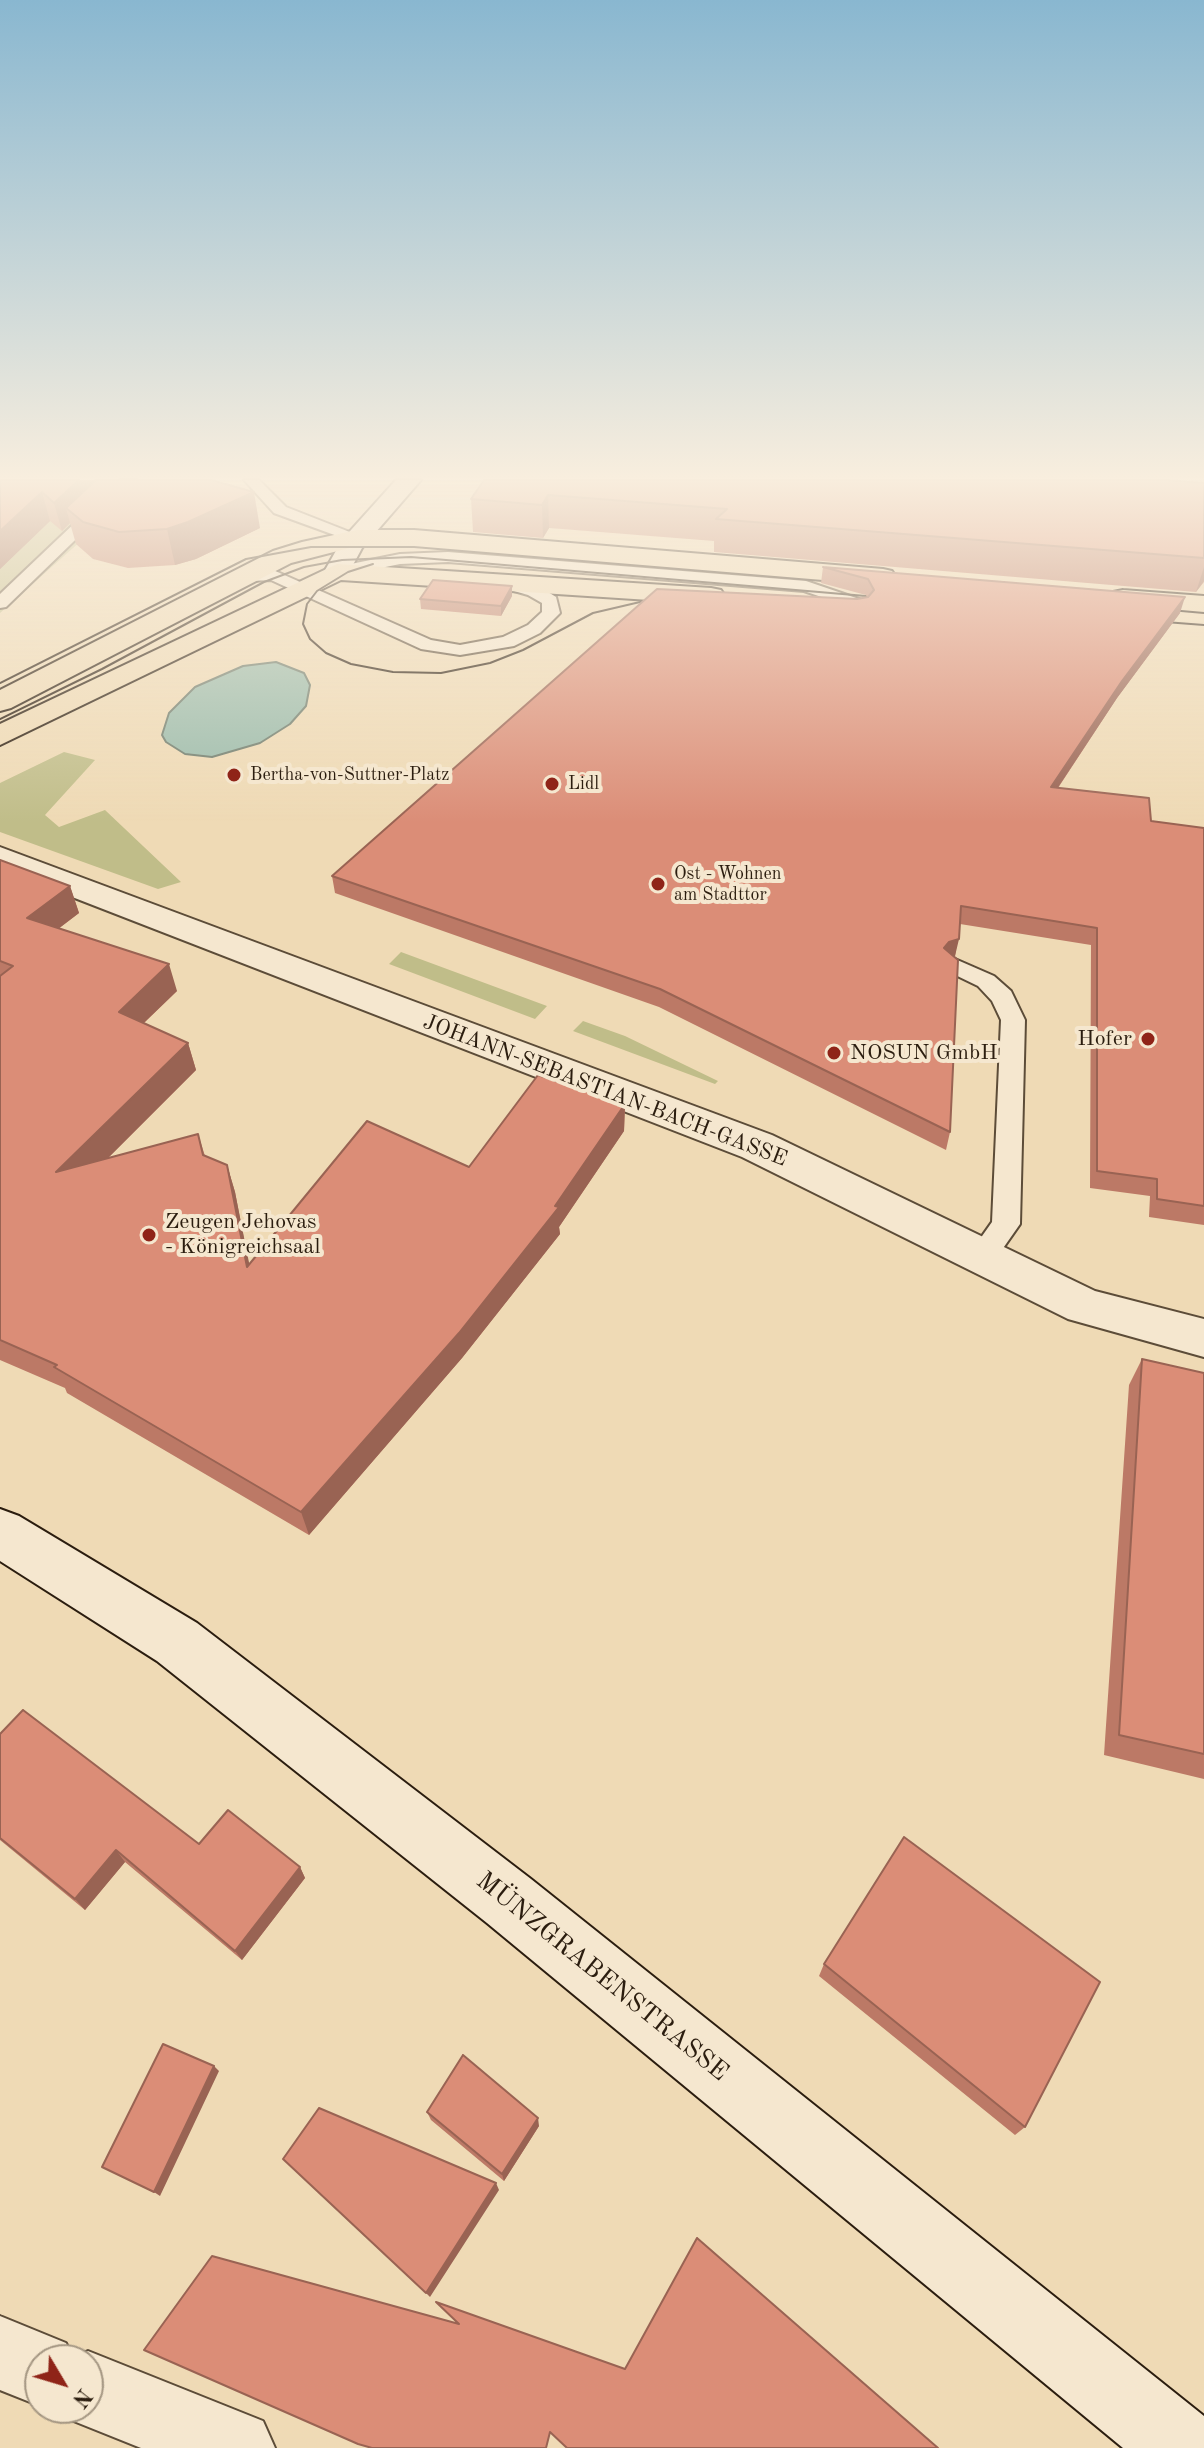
<!DOCTYPE html>
<html>
<head>
<meta charset="utf-8">
<style>
  body { margin:0 }
  #map { position:relative; width:1204px; height:2448px; overflow:hidden; background:#efdab5; font-family:"Old Standard TT",serif }
  canvas { display:block }
  .north { position:absolute; left:24px; top:2344px; width:80px; height:80px; box-sizing:border-box; background:#f5e7cf; border:2px solid #a49682; border-radius:50%; rotate:128deg; font-size:22px; font-weight:700; line-height:32px; text-align:center; color:#2b1d0f }
  .north::after { content:''; display:block; margin:auto; width:28px; height:36px; background:#8f2418; clip-path:polygon(50% 0,100% 100%,50% 72%,0 100%) }
</style>
</head>
<body>
<div id="map">
<canvas width="1204" height="2448"></canvas>
<div class="north">N</div>
</div>
<script>
const g = document.querySelector('canvas').getContext('2d');
g.lineJoin = 'round';
function fillPath(path, color) {
  g.fillStyle = color;
  g.fill(path, 'evenodd');
}
function poly(rows) {
  const path = new Path2D();
  for (const r of rows) {
    path.moveTo(r[0], r[1]);
    for (let i = 2; i < r.length; i += 2) path.lineTo(r[i], r[i + 1]);
  }
  return path;
}
function trace(path, color, width, dash) {
  g.strokeStyle = color;
  g.lineWidth = width;
  g.lineCap = dash ? 'butt' : 'round';
  g.setLineDash(dash || []);
  g.stroke(path);
}
function label(font, color, halo, rows, align = 'center') {
  g.font = font + ' "Old Standard TT",serif';
  g.lineWidth = 8;
  g.setLineDash([]);
  g.textBaseline = 'middle';
  g.strokeStyle = halo;
  g.fillStyle = color;
  for (const [text, x, y, turn = 0] of rows) {
    g.save();
    g.translate(x, y);
    g.rotate((+turn || 0) * Math.PI / 180);
    g.textAlign = isNaN(turn) ? turn : align;
    if (halo) g.strokeText(text, 0, 0);
    g.fillText(text, 0, 0);
    g.restore();
  }
}
fillPath(poly([
  [0,480,180,480,82,540,0,613],
  [64,752,95,760,45,815,59,827,105,810,181,882,158,889,0,832,0,783],
  [401,952,547,1006,535,1019,389,964],
  [583,1021,625,1036,718,1081,715,1084,573,1031]
]), '#c0bd89');
const water = poly([
  [276,662,304,673,310,685,306,706,290,724,260,743,212,757,185,754,166,742,162,735,169,713,195,687,243,666,276,662]
]);
fillPath(water, '#9abbab');
trace(water, '#6e7c6d', 2);
const lane = poly([
  [120,480,137,480,6,607,0,608,0,594,120,480],
  [244,480,259,480,286,507,365,538,363,541,351,541,274,513,244,480],
  [448,552,806,581,865,601,868,605,859,610,804,591,448,562,400,564,337,577,329,572,331,568,400,554,448,552],
  [273,570,431,640,460,645,503,637,528,625,542,612,542,603,528,595,507,589,504,585,507,581,513,580,540,587,556,597,560,613,540,633,514,646,460,655,421,649,271,580,252,581,231,587,223,582,225,578,250,571,273,570],
  [955,959,994,976,1011,991,1025,1020,1020,1224,992,1264,982,1267,972,1264,968,1256,992,1222,1001,1020,992,1001,978,986,947,971,943,966,947,961,955,959]
]);
const street = poly([
  [0,847,772,1135,1095,1291,1204,1319,1204,1357,1068,1319,742,1157,0,869,0,847],
  [0,2316,66,2343,73,2358,88,2351,263,2421,275,2448,141,2448,61,2416,58,2408,88,2408,88,2360,40,2360,40,2406,0,2390,0,2316]
]);
const secondary = poly([
  [396,480,421,480,362,548,346,578,328,578,324,572,342,540,396,480],
  [0,1509,19,1516,197,1623,531,1879,1204,2416,1204,2448,1123,2448,487,1923,157,1661,0,1561,0,1509]
]);
const primary = poly([
  [357,530,414,530,883,569,892,571,896,577,892,583,883,585,414,546,357,546,291,563,11,708,0,711,0,690,273,551,302,542,357,530],
  [337,564,711,588,721,590,725,596,721,602,711,604,341,580,0,745,0,724,337,564],
  [1123,590,1204,596,1204,612,1113,604,1109,598,1113,592,1123,590]
]);
trace(lane, '#5c4c38', 4);
trace(street, '#5c4c38', 4);
trace(secondary, '#2b1d0f', 4);
trace(primary, '#2b1d0f', 4);
fillPath(lane, '#f5e7cf');
fillPath(street, '#f5e7cf');
fillPath(secondary, '#f5e7cf');
fillPath(primary, '#efdab5');
trace(poly([
  [373,564,348,572,317,591,307,604,303,624,310,639,326,653,351,664,393,672,441,673,490,663,523,650,593,613,670,595],
  [1152,621,1204,625],
  [0,683,246,559,311,547,383,547],
  [0,719,102,669,264,582,304,567,342,560,411,557,889,598]
]), '#2b1d0f', 2);
fillPath(poly([
  [0,480,260,528,196,559,175,565,128,568,93,559,76,544,70,523,62,531,50,521,0,569],
  [484,480,1204,483,1204,582,1196,592,714,552,714,541,549,528,543,538,473,532,471,499],
  [823,567,1180,613,1117,698,1058,788,1151,821,1204,828,1204,1225,1149,1217,1150,1196,1090,1188,1091,945,960,924,955,956,954,957,950,1132,946,1150,659,1007,335,893,332,876,857,599,867,597,866,595,821,583],
  [512,596,501,616,421,609,420,599],
  [0,860,70,886,79,913,58,929,177,991,144,1023,188,1043,196,1070,108,1158,198,1134,205,1156,227,1165,235,1192,249,1265,469,1167,625,1104,624,1131,559,1227,560,1234,462,1358,309,1535,67,1393,65,1388,0,1360],
  [1142,1359,1204,1373,1204,1779,1104,1755,1129,1385],
  [0,1734,199,1844,300,1867,305,1878,242,1960,125,1862,85,1910,0,1840],
  [824,1964,1025,2127,1015,2135,819,1976],
  [427,2112,539,2126,504,2181,431,2120]
]), '#bc7966');
fillPath(poly([
  [79,480,112,480,66,508,70,523,62,531,54,503],
  [42,492,50,521,0,569,0,531],
  [254,492,260,528,196,559,175,565,167,529],
  [548,495,549,528,543,538,542,505],
  [1204,567,1204,581,1196,592],
  [512,586,512,596,501,616,501,606],
  [1185,597,1180,613,1117,698,1047,804,1051,787,1122,681],
  [70,886,79,913,37,945,27,918],
  [959,939,955,956,945,959,944,948,949,942],
  [169,964,177,991,128,1038,119,1012],
  [188,1043,196,1070,67,1199,56,1172],
  [625,1104,624,1131,559,1227,560,1234,462,1358,309,1535,301,1512,555,1206],
  [227,1165,235,1192,255,1293,247,1267],
  [116,1850,125,1862,85,1910,75,1899],
  [300,1867,305,1878,242,1960,235,1951],
  [214,2066,219,2071,160,2196,154,2192],
  [538,2118,539,2126,504,2181,502,2174],
  [496,2183,499,2190,430,2297,426,2293]
]), '#996353');
const building = poly([
  [0,480,79,480,54,503,42,492,0,531,0,480],
  [96,480,211,480,254,492,188,522,167,529,119,532,83,522,66,508,96,480],
  [484,480,1166,480,1204,483,1204,558,716,519,727,509,548,495,542,505,471,499,484,480],
  [823,567,1185,597,1122,681,1051,787,1149,798,1151,821,1204,828,1204,1206,1157,1199,1157,1179,1097,1171,1097,928,961,906,959,939,949,942,944,948,958,960,950,1132,660,989,332,876,657,589,857,599,868,597,874,590,868,579,823,567],
  [433,580,512,586,501,606,420,599,433,580],
  [0,860,70,886,27,918,169,964,119,1012,188,1043,56,1172,198,1134,203,1155,227,1165,247,1267,367,1121,469,1167,538,1075,625,1104,555,1206,559,1207,459,1333,301,1512,54,1367,57,1365,0,1340,0,976,13,966,0,961,0,860],
  [1142,1359,1204,1373,1204,1754,1119,1735,1142,1359],
  [23,1710,199,1844,228,1810,300,1867,235,1951,116,1850,75,1899,0,1838,0,1734,23,1710],
  [904,1837,1100,1982,1025,2127,824,1964,904,1837],
  [163,2044,214,2066,154,2192,102,2167,163,2044],
  [463,2055,538,2118,502,2174,427,2112,463,2055],
  [319,2108,496,2183,426,2293,283,2159,319,2108],
  [697,2238,938,2448,567,2448,550,2432,546,2448,372,2448,358,2444,144,2350,212,2256,459,2324,436,2302,625,2369,697,2238]
]);
fillPath(building, '#db8d77');
trace(building, '#996353', 2);
const sky = g.createLinearGradient(0, 0, 0, 823);
sky.addColorStop(0, '#89b7d0');
sky.addColorStop(0.58, '#f8eede');
sky.addColorStop(1, '#f8eede00');
g.fillStyle = sky;
g.fillRect(0, 0, 1204, 823);
for (const [x, y, r, color] of [
  [234,775,8,"#8f2418"],
  [552,784,8,"#8f2418"],
  [658,884,8,"#8f2418"],
  [1148,1039,8,"#8f2418"],
  [834,1053,8,"#8f2418"],
  [149,1235,8,"#8f2418"]
]) {
  const dot = new Path2D();
  dot.arc(x, y, r, 0, 2 * Math.PI);
  g.fillStyle = color;
  g.fill(dot);
  trace(dot, '#f5e7cf', 3);
}
label('18px', '#2b1d0f', '#f5e7cf', [
  ["Bertha-von-Suttner-Platz",250,775],
  ["Lidl",568,784],
  ["Ost - Wohnen",674,874],
  ["am Stadttor",674,895]
], 'left');
label('22px', '#2b1d0f', '#f5e7cf', [
  ["Hofer",1132,1039,"right"],
  ["NOSUN GmbH",850,1053],
  ["Zeugen Jehovas",165,1222],
  ["- Königreichsaal",165,1247]
], 'left');
label('22px', '#2b1d0f', '#f5e7cf', [
  ["JOHANN-SEBASTIAN-BACH-GASSE",605,1091,21]
]);
label('26px', '#2b1d0f', '#f5e7cf', [
  ["MÜNZGRABENSTRASSE",602,1977,39]
]);
</script>
</body>
</html>
